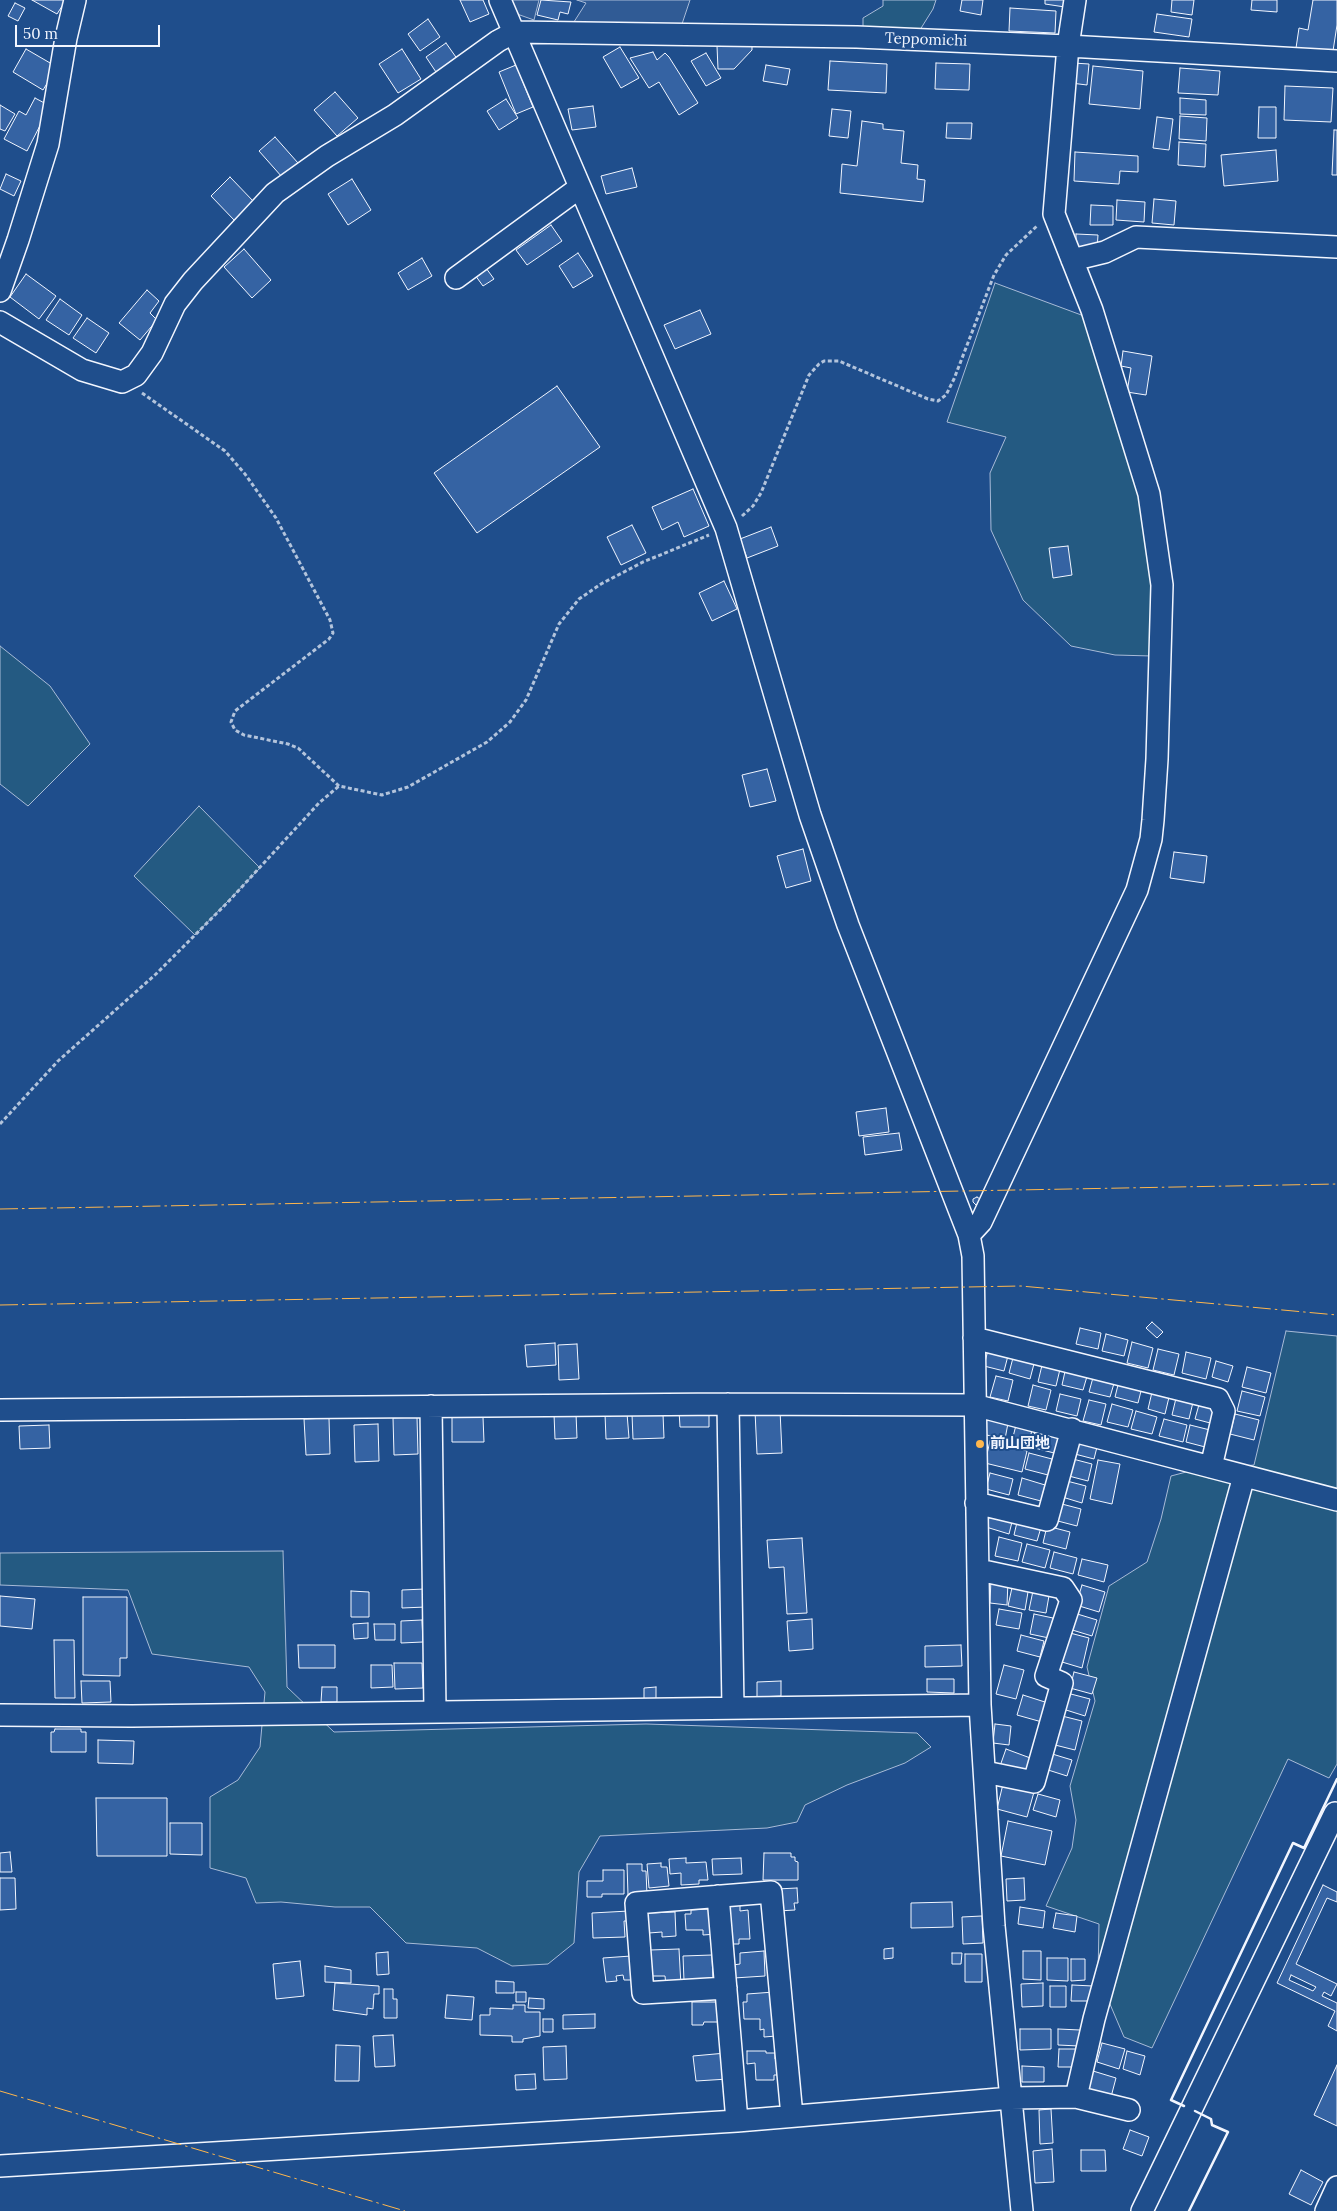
<!DOCTYPE html>
<html>
<head>
<meta charset="utf-8">
<style>
  body { margin:0 }
  #map { position:relative; width:1337px; height:2211px; overflow:hidden; background:#1f4e8c; font-family:Lora,serif }
  canvas { display:block }
  .scale { position:absolute; left:15px; top:25px; width:145px; height:22px; box-sizing:border-box; border:2px solid #f2f6ff; border-top:0; padding-left:6px; font-size:15px; line-height:18px; white-space:nowrap; color:#f2f6ff; -webkit-text-stroke:4px #1f4e8c; paint-order:stroke }
</style>
</head>
<body>
<div id="map">
<canvas width="1337" height="2211"></canvas>
<div class="scale">50 m</div>
</div>
<script>
const g = document.querySelector('canvas').getContext('2d');
g.lineJoin = 'round';
function fillPath(path, color) {
  g.fillStyle = color;
  g.fill(path, 'evenodd');
}
function poly(rows) {
  const path = new Path2D();
  for (const r of rows) {
    path.moveTo(r[0], r[1]);
    for (let i = 2; i < r.length; i += 2) path.lineTo(r[i], r[i + 1]);
  }
  return path;
}
function trace(path, color, width, dash) {
  g.strokeStyle = color;
  g.lineWidth = width;
  g.lineCap = dash ? 'butt' : 'round';
  g.setLineDash(dash || []);
  g.stroke(path);
}
function label(font, color, halo, rows, align = 'center') {
  g.font = font + ' Lora,"Noto Sans JP",serif';
  g.lineWidth = 4;
  g.setLineDash([]);
  g.textBaseline = 'middle';
  g.strokeStyle = halo;
  g.fillStyle = color;
  for (const [text, x, y, turn = 0] of rows) {
    g.save();
    g.translate(x, y);
    g.rotate((+turn || 0) * Math.PI / 180);
    g.textAlign = isNaN(turn) ? turn : align;
    if (halo) g.strokeText(text, 0, 0);
    g.fillText(text, 0, 0);
    g.restore();
  }
}
const green = poly([
  [883,0,936,0,933,9,918,33,863,32,863,18,883,6,883,0],
  [995,283,1084,316,1139,497,1154,586,1152,656,1115,655,1071,646,1023,600,991,530,990,473,1006,437,947,422,995,283],
  [0,646,50,686,90,744,28,806,0,784,0,646],
  [199,806,260,868,195,935,134,876,199,806],
  [1286,1331,1337,1336,1337,1764,1329,1778,1288,1759,1152,2048,1124,2037,1098,1976,1099,1924,1046,1906,1072,1848,1076,1820,1070,1786,1095,1701,1087,1667,1109,1586,1147,1562,1161,1519,1171,1476,1190,1471,1254,1465,1286,1331],
  [283,1551,287,1687,334,1732,646,1724,917,1733,931,1747,905,1763,847,1785,805,1805,797,1822,767,1828,600,1836,579,1872,574,1943,548,1964,512,1966,477,1948,406,1943,370,1907,335,1907,281,1902,256,1903,246,1878,210,1868,210,1797,238,1780,260,1747,265,1692,249,1667,152,1654,128,1590,0,1585,0,1553,283,1551]
]);
fillPath(green, '#245a82');
trace(green, '#a8bbd7', 1);
const parking = poly([
  [510,0,539,0,534,20,517,14,510,0],
  [577,0,690,0,682,24,572,25,586,3,577,0]
]);
fillPath(parking, '#305b95');
trace(parking, '#a8bbd7', 1);
const building = poly([
  [32,0,66,0,57,14,32,0],
  [460,0,483,0,489,14,470,22,460,0],
  [541,0,571,2,568,14,560,12,558,20,537,15,541,0],
  [962,0,983,0,981,15,960,11,962,0],
  [1045,0,1066,0,1065,7,1045,4,1045,0],
  [1172,0,1194,0,1192,15,1171,12,1172,0],
  [1252,0,1277,0,1277,12,1251,10,1252,0],
  [1313,0,1337,0,1337,25,1333,51,1296,48,1299,28,1308,30,1313,0],
  [15,3,25,8,18,21,8,16,15,3],
  [1010,8,1056,11,1055,33,1009,31,1010,8],
  [1157,14,1192,19,1189,37,1154,32,1157,14],
  [428,19,440,37,420,51,408,34,428,19],
  [446,43,458,60,438,75,426,57,446,43],
  [752,45,752,50,734,69,718,69,717,46,752,45],
  [620,47,639,78,621,88,603,57,620,47],
  [26,49,57,67,43,90,13,72,26,49],
  [402,49,421,79,398,93,379,64,402,49],
  [653,52,657,60,665,53,669,57,698,103,679,115,659,82,649,88,630,58,653,52],
  [706,53,721,78,706,86,691,61,706,53],
  [830,61,887,64,886,93,828,90,830,61],
  [936,63,970,64,969,90,935,89,936,63],
  [1073,63,1089,64,1087,85,1071,83,1073,63],
  [516,65,533,107,516,114,499,72,516,65],
  [766,65,790,69,787,85,763,81,766,65],
  [1093,66,1143,71,1140,109,1089,104,1093,66],
  [1180,68,1220,71,1218,95,1178,93,1180,68],
  [1285,86,1333,88,1331,122,1284,120,1285,86],
  [335,92,358,118,337,136,314,110,335,92],
  [35,98,50,106,27,151,4,139,19,111,26,115,35,98],
  [1180,98,1206,100,1206,115,1180,114,1180,98],
  [506,99,518,118,499,130,487,111,506,99],
  [0,105,15,114,5,131,0,129,0,105],
  [593,106,596,127,572,130,568,109,593,106],
  [1259,107,1276,107,1276,138,1258,138,1259,107],
  [832,109,851,111,848,138,829,136,832,109],
  [1180,116,1207,118,1206,141,1179,139,1180,116],
  [1157,117,1173,119,1169,150,1153,148,1157,117],
  [862,121,883,124,883,129,904,131,901,163,918,165,917,179,925,180,923,202,840,193,842,164,857,166,862,121],
  [947,123,972,123,971,139,946,138,947,123],
  [1334,130,1337,130,1337,175,1332,175,1334,130],
  [275,137,298,163,282,177,259,151,275,137],
  [1179,142,1206,144,1205,167,1178,165,1179,142],
  [1276,150,1278,181,1224,186,1221,155,1276,150],
  [1075,152,1138,156,1138,172,1120,171,1119,184,1074,181,1075,152],
  [632,168,637,187,606,194,601,176,632,168],
  [6,174,21,181,14,196,0,189,6,174],
  [230,177,254,202,235,221,211,196,230,177],
  [352,179,371,210,348,225,328,194,352,179],
  [1154,199,1176,201,1174,225,1152,223,1154,199],
  [1117,200,1145,202,1144,222,1116,220,1117,200],
  [1091,205,1113,206,1113,225,1090,225,1091,205],
  [551,225,562,241,527,265,516,250,551,225],
  [1076,234,1098,235,1097,250,1076,248,1076,234],
  [244,249,271,280,252,298,224,267,244,249],
  [578,253,593,276,573,288,559,266,578,253],
  [422,258,432,276,408,290,398,273,422,258],
  [486,268,494,279,483,286,475,275,486,268],
  [26,274,56,296,39,319,10,297,26,274],
  [147,290,159,301,150,313,157,320,140,340,119,323,147,290],
  [60,299,82,315,69,335,46,320,60,299],
  [700,310,711,334,675,349,664,325,700,310],
  [87,318,109,333,96,353,73,338,87,318],
  [1123,351,1152,356,1146,395,1127,392,1131,368,1121,366,1123,351],
  [557,386,600,447,477,533,434,473,557,386],
  [693,489,709,526,684,537,678,522,662,530,652,507,693,489],
  [632,525,646,553,621,565,607,537,632,525],
  [771,527,778,546,747,558,740,539,771,527],
  [1068,546,1072,575,1053,578,1049,548,1068,546],
  [724,581,737,609,712,621,699,593,724,581],
  [767,769,776,801,750,807,742,775,767,769],
  [803,849,811,881,786,888,777,856,803,849],
  [1174,852,1207,856,1204,883,1170,878,1174,852],
  [886,1108,889,1132,859,1136,856,1112,886,1108],
  [899,1133,902,1150,865,1155,863,1137,899,1133],
  [977,1197,980,1199,980,1203,976,1205,973,1202,973,1199,977,1197],
  [1152,1322,1163,1332,1157,1338,1146,1328,1152,1322],
  [1080,1328,1101,1333,1098,1349,1076,1344,1080,1328],
  [1106,1334,1128,1340,1124,1356,1102,1351,1106,1334],
  [1132,1342,1153,1348,1148,1368,1127,1363,1132,1342],
  [555,1343,556,1365,527,1367,525,1345,555,1343],
  [577,1344,579,1379,559,1380,558,1345,577,1344],
  [989,1346,1009,1352,1004,1371,984,1366,989,1346],
  [1158,1349,1179,1354,1174,1375,1153,1370,1158,1349],
  [1186,1352,1211,1358,1206,1379,1182,1373,1186,1352],
  [1014,1354,1035,1360,1030,1379,1009,1373,1014,1354],
  [1043,1361,1061,1365,1056,1386,1038,1382,1043,1361],
  [1216,1361,1233,1366,1228,1382,1212,1377,1216,1361],
  [1066,1367,1088,1373,1083,1390,1062,1385,1066,1367],
  [1247,1367,1271,1373,1266,1393,1242,1387,1247,1367],
  [1094,1374,1115,1380,1110,1397,1089,1392,1094,1374],
  [996,1376,1013,1380,1008,1401,990,1397,996,1376],
  [1119,1381,1142,1387,1138,1403,1115,1397,1119,1381],
  [1033,1385,1051,1390,1046,1410,1028,1406,1033,1385],
  [1153,1388,1170,1393,1165,1414,1148,1409,1153,1388],
  [1242,1391,1265,1397,1260,1416,1237,1411,1242,1391],
  [1060,1394,1081,1399,1077,1416,1056,1411,1060,1394],
  [1177,1394,1194,1398,1189,1419,1172,1415,1177,1394],
  [1089,1400,1106,1404,1101,1425,1083,1421,1089,1400],
  [1200,1401,1218,1406,1214,1424,1195,1419,1200,1401],
  [1112,1404,1133,1410,1128,1427,1107,1422,1112,1404],
  [709,1410,709,1427,680,1427,679,1411,709,1410],
  [780,1410,782,1453,757,1454,755,1411,780,1410],
  [1136,1411,1157,1417,1152,1434,1131,1429,1136,1411],
  [576,1413,577,1438,555,1439,554,1414,576,1413],
  [627,1413,629,1438,606,1439,605,1414,627,1413],
  [987,1413,1009,1418,1005,1439,982,1434,987,1413],
  [632,1414,663,1414,664,1438,633,1439,632,1414],
  [1235,1414,1259,1420,1254,1440,1230,1434,1235,1414],
  [417,1417,418,1454,394,1455,393,1418,417,1417],
  [452,1417,483,1417,484,1442,452,1442,452,1417],
  [329,1418,330,1454,306,1455,304,1419,329,1418],
  [1164,1419,1187,1425,1183,1442,1159,1436,1164,1419],
  [1017,1421,1033,1425,1028,1448,1011,1445,1017,1421],
  [378,1424,379,1461,355,1462,354,1425,378,1424],
  [49,1425,50,1448,20,1449,19,1426,49,1425],
  [1190,1425,1214,1431,1209,1448,1186,1442,1190,1425],
  [1035,1431,1059,1437,1054,1453,1031,1447,1035,1431],
  [1075,1436,1098,1443,1094,1459,1071,1453,1075,1436],
  [990,1441,1027,1451,1022,1472,985,1463,990,1441],
  [1029,1453,1052,1459,1048,1475,1025,1469,1029,1453],
  [1069,1458,1092,1464,1088,1481,1065,1475,1069,1458],
  [1098,1460,1120,1464,1112,1504,1090,1499,1098,1460],
  [990,1473,1013,1479,1009,1495,986,1489,990,1473],
  [1022,1478,1045,1485,1041,1501,1018,1495,1022,1478],
  [1063,1480,1086,1486,1082,1503,1059,1496,1063,1480],
  [1058,1503,1081,1509,1077,1526,1054,1520,1058,1503],
  [991,1511,1013,1518,1009,1534,986,1527,991,1511],
  [1018,1518,1042,1524,1037,1541,1014,1535,1018,1518],
  [1047,1526,1070,1532,1066,1549,1043,1543,1047,1526],
  [999,1537,1022,1543,1018,1561,995,1556,999,1537],
  [802,1538,807,1613,787,1614,784,1567,769,1568,767,1540,802,1538],
  [1027,1544,1050,1550,1045,1568,1022,1562,1027,1544],
  [1054,1552,1077,1558,1073,1574,1050,1568,1054,1552],
  [1082,1559,1108,1565,1104,1582,1078,1575,1082,1559],
  [991,1579,1008,1581,1007,1605,990,1603,991,1579],
  [1013,1583,1029,1586,1025,1610,1008,1606,1013,1583],
  [1082,1585,1105,1592,1099,1612,1076,1605,1082,1585],
  [1034,1586,1050,1590,1046,1613,1029,1610,1034,1586],
  [425,1589,426,1607,402,1608,402,1590,425,1589],
  [351,1591,369,1592,369,1617,351,1617,351,1591],
  [0,1596,35,1599,32,1629,0,1626,0,1596],
  [83,1597,127,1597,127,1658,120,1658,120,1676,83,1675,83,1597],
  [999,1609,1022,1613,1019,1629,996,1625,999,1609],
  [1074,1613,1097,1620,1092,1636,1069,1629,1074,1613],
  [1034,1614,1053,1618,1049,1638,1030,1634,1034,1614],
  [812,1619,813,1649,789,1651,787,1621,812,1619],
  [422,1620,423,1642,401,1643,401,1621,422,1620],
  [368,1623,368,1638,354,1639,353,1624,368,1623],
  [374,1624,395,1624,395,1640,375,1640,374,1624],
  [1070,1633,1089,1638,1082,1668,1062,1662,1070,1633],
  [1021,1635,1044,1641,1040,1657,1017,1651,1021,1635],
  [54,1640,74,1640,75,1698,55,1698,54,1640],
  [298,1645,335,1645,335,1668,299,1668,298,1645],
  [961,1645,962,1666,925,1667,925,1646,961,1645],
  [394,1663,422,1663,423,1688,395,1689,394,1663],
  [371,1665,392,1665,393,1687,371,1688,371,1665],
  [1004,1665,1024,1670,1016,1699,996,1694,1004,1665],
  [1074,1672,1097,1678,1092,1694,1070,1688,1074,1672],
  [927,1679,954,1679,954,1693,927,1692,927,1679],
  [81,1681,110,1681,111,1702,82,1703,81,1681],
  [781,1681,781,1696,757,1697,757,1682,781,1681],
  [322,1687,337,1687,337,1702,321,1702,322,1687],
  [656,1687,656,1700,644,1700,644,1688,656,1687],
  [1067,1693,1090,1699,1085,1716,1063,1709,1067,1693],
  [1023,1695,1048,1703,1042,1722,1017,1715,1023,1695],
  [1062,1716,1082,1721,1075,1750,1055,1745,1062,1716],
  [995,1724,1011,1726,1009,1745,993,1743,995,1724],
  [55,1729,81,1729,81,1732,86,1732,86,1752,51,1752,51,1732,54,1732,55,1729],
  [98,1740,134,1741,133,1764,98,1763,98,1740],
  [1006,1749,1033,1759,1027,1776,1000,1766,1006,1749],
  [1049,1753,1072,1760,1067,1776,1045,1769,1049,1753],
  [1003,1784,1034,1792,1027,1817,997,1809,1003,1784],
  [1038,1794,1060,1800,1056,1817,1033,1810,1038,1794],
  [96,1798,167,1798,167,1856,97,1856,96,1798],
  [1008,1821,1052,1831,1045,1865,1001,1856,1008,1821],
  [170,1823,202,1823,202,1855,170,1854,170,1823],
  [10,1852,12,1872,0,1872,0,1853,10,1852],
  [764,1853,791,1853,791,1857,795,1857,795,1861,798,1862,798,1880,763,1880,764,1853],
  [686,1858,686,1863,706,1862,708,1880,699,1880,699,1884,681,1885,681,1873,670,1874,669,1859,686,1858],
  [741,1858,742,1874,713,1875,712,1859,741,1858],
  [661,1863,661,1867,667,1867,669,1886,649,1888,647,1864,661,1863],
  [627,1864,642,1864,642,1871,646,1871,647,1895,628,1895,627,1864],
  [603,1870,624,1870,624,1894,602,1894,602,1897,587,1897,587,1881,603,1881,603,1870],
  [0,1878,15,1878,16,1909,0,1910,0,1878],
  [1024,1878,1025,1900,1007,1901,1006,1879,1024,1878],
  [1323,1885,1337,1892,1337,1902,1327,1898,1296,1964,1337,1984,1331,1996,1324,1992,1322,1996,1337,2003,1337,2031,1328,2026,1335,2011,1277,1983,1323,1885],
  [1291,1975,1316,1987,1313,1991,1289,1980,1291,1975],
  [797,1888,798,1903,794,1903,795,1910,778,1911,777,1889,797,1888],
  [952,1902,953,1927,911,1928,911,1903,952,1902],
  [740,1905,740,1911,748,1910,750,1939,739,1939,739,1944,730,1944,728,1906,740,1905],
  [1020,1907,1045,1911,1043,1928,1018,1924,1020,1907],
  [710,1909,717,1934,703,1935,703,1930,686,1930,685,1914,691,1914,691,1910,710,1909],
  [629,1911,630,1921,624,1921,625,1937,593,1938,592,1913,629,1911],
  [675,1912,676,1936,662,1937,662,1932,649,1933,648,1913,675,1912],
  [1056,1913,1077,1916,1075,1932,1053,1928,1056,1913],
  [982,1916,983,1943,963,1944,962,1917,982,1916],
  [893,1948,893,1958,884,1959,884,1949,893,1948],
  [679,1949,681,1986,666,1986,665,1976,651,1976,650,1950,679,1949],
  [764,1951,765,1976,734,1978,733,1965,740,1964,740,1953,764,1951],
  [1023,1951,1041,1951,1041,1980,1023,1979,1023,1951],
  [388,1952,389,1974,377,1975,376,1953,388,1952],
  [952,1953,962,1953,961,1964,952,1964,952,1953],
  [965,1954,982,1954,982,1982,965,1982,965,1954],
  [712,1955,713,1980,684,1981,683,1956,712,1955],
  [631,1956,633,1980,624,1980,623,1975,616,1976,617,1981,606,1982,603,1958,631,1956],
  [1047,1958,1068,1958,1068,1981,1047,1980,1047,1958],
  [1071,1959,1085,1959,1085,1980,1071,1981,1071,1959],
  [300,1961,304,1996,276,1999,273,1964,300,1961],
  [325,1966,351,1970,351,1983,325,1982,325,1966],
  [496,1981,514,1982,514,1993,496,1993,496,1981],
  [335,1983,379,1986,379,1994,374,1994,373,2009,367,2008,367,2015,333,2010,335,1983],
  [1043,1983,1043,2006,1022,2007,1021,1984,1043,1983],
  [1072,1985,1093,1986,1093,2001,1071,2001,1072,1985],
  [1050,1986,1066,1986,1066,2007,1050,2007,1050,1986],
  [384,1989,393,1989,393,1999,397,1999,397,2018,384,2018,384,1989],
  [516,1992,526,1992,526,2002,516,2002,516,1992],
  [774,1992,776,2036,764,2037,764,2029,760,2030,760,2019,744,2019,743,2002,747,2002,747,1994,774,1992],
  [447,1995,474,1997,472,2020,445,2018,447,1995],
  [529,1998,544,1999,544,2009,528,2008,529,1998],
  [692,2002,719,2002,719,2022,704,2022,703,2025,692,2025,692,2002],
  [513,2005,525,2005,525,2012,540,2012,540,2036,523,2039,523,2042,512,2042,512,2036,480,2035,480,2015,490,2015,490,2008,513,2009,513,2005],
  [595,2014,595,2028,563,2029,563,2015,595,2014],
  [543,2019,553,2019,553,2032,543,2032,543,2019],
  [1020,2029,1051,2029,1051,2049,1020,2050,1020,2029],
  [1058,2029,1080,2030,1079,2046,1058,2045,1058,2029],
  [393,2035,395,2066,375,2067,373,2036,393,2035],
  [1102,2043,1125,2049,1119,2069,1097,2062,1102,2043],
  [336,2045,360,2046,359,2081,335,2081,336,2045],
  [566,2046,567,2079,544,2080,543,2047,566,2046],
  [1059,2049,1078,2049,1077,2067,1058,2067,1059,2049],
  [747,2051,766,2051,766,2053,775,2053,775,2059,780,2059,780,2075,774,2075,774,2080,756,2080,755,2063,747,2064,747,2051],
  [1127,2051,1145,2056,1140,2075,1123,2069,1127,2051],
  [726,2053,728,2079,696,2081,693,2056,726,2053],
  [1337,2065,1337,2126,1314,2115,1337,2065],
  [1022,2066,1044,2067,1044,2082,1022,2082,1022,2066],
  [1093,2071,1116,2078,1111,2097,1088,2090,1093,2071],
  [535,2074,536,2089,516,2090,515,2075,535,2074],
  [1051,2109,1053,2143,1040,2144,1039,2110,1051,2109],
  [1130,2130,1149,2137,1142,2156,1123,2149,1130,2130],
  [1052,2149,1054,2182,1035,2183,1033,2151,1052,2149],
  [1081,2150,1105,2150,1106,2171,1081,2171,1081,2150],
  [1301,2170,1323,2182,1311,2205,1289,2194,1301,2170]
]);
fillPath(building, '#3563a3');
trace(building, '#f2f6ff', 1);
const minor = poly([
  [500,0,726,528,810,815,848,925,969,1235,973,1256,980,1705,994,1926,1022,2211],
  [515,32,857,37,1068,46,1337,61],
  [1072,260,1105,252,1136,237,1337,247],
  [456,278,579,188],
  [0,291,18,240,48,144,66,38,75,0],
  [0,322,82,370,122,382,136,375,152,353,175,304,193,281,275,193,327,156,395,115,498,41,515,32],
  [969,1235,981,1222,1137,890,1151,839,1153,820,1157,759,1162,585,1149,494,1092,310,1054,214,1068,46,1075,0],
  [974,1338,1218,1399,1224,1411,1211,1467],
  [728,1404,733,1708],
  [431,1406,435,1711],
  [0,1410,728,1404,974,1405,1337,1500],
  [976,1503,1047,1520,1072,1429],
  [979,1570,1063,1588,1071,1600,1046,1676,1062,1683,1034,1782,985,1772],
  [0,1715,132,1716,980,1705],
  [718,1896,737,2121],
  [726,1988,643,1993,636,1903,771,1892,792,2116],
  [1076,2097,1094,2019,1244,1476],
  [0,2166,737,2121,1011,2098,1076,2097,1129,2110],
  [1142,2211,1335,1813,1337,1814],
  [1326,2211,1337,2187]
]);
trace(minor, '#f2f6ff', 24);
trace(poly([
  [142,393,225,451,245,474,276,518,330,620,333,633,329,639,235,711,231,722,235,730,244,735,288,744,298,748,339,786,382,795,408,787,487,742,510,722,526,700,559,624,579,599,601,584,643,562,709,535],
  [742,516,753,506,761,493,809,375,819,364,824,361,839,361,928,399,938,401,946,395,954,379,994,275,1006,255,1038,225],
  [0,1124,58,1061,156,974,228,902,319,803,339,786]
]), '#b3c4dc', 3, [4, 2.5]);
trace(minor, '#1f4e8c', 21);
trace(poly([
  [1184,2106,1171,2100,1293,1843,1304,1848,1337,1779],
  [1189,2211,1228,2132,1212,2125,1211,2119,1195,2111]
]), '#f2f6ff', 2.5);
trace(poly([
  [0,1209,1337,1184],
  [0,1305,1021,1286,1337,1315],
  [0,2091,405,2211]
]), '#ffb74d', 1, [18, 4, 2.5, 4]);
for (const [x, y, r, color] of [
  [980,1444,5,"#ffb74d"]
]) {
  const dot = new Path2D();
  dot.arc(x, y, r, 0, 2 * Math.PI);
  g.fillStyle = color;
  g.fill(dot);
  trace(dot, '#1f4e8c', 2);
}
label('15px', '#f2f6ff', '#1f4e8c', [
  ["Teppomichi",926,40,2]
]);
label('bold 15px', '#f2f6ff', '#1f4e8c', [
  ["前山団地",990,1444]
], 'left');
</script>
</body>
</html>
